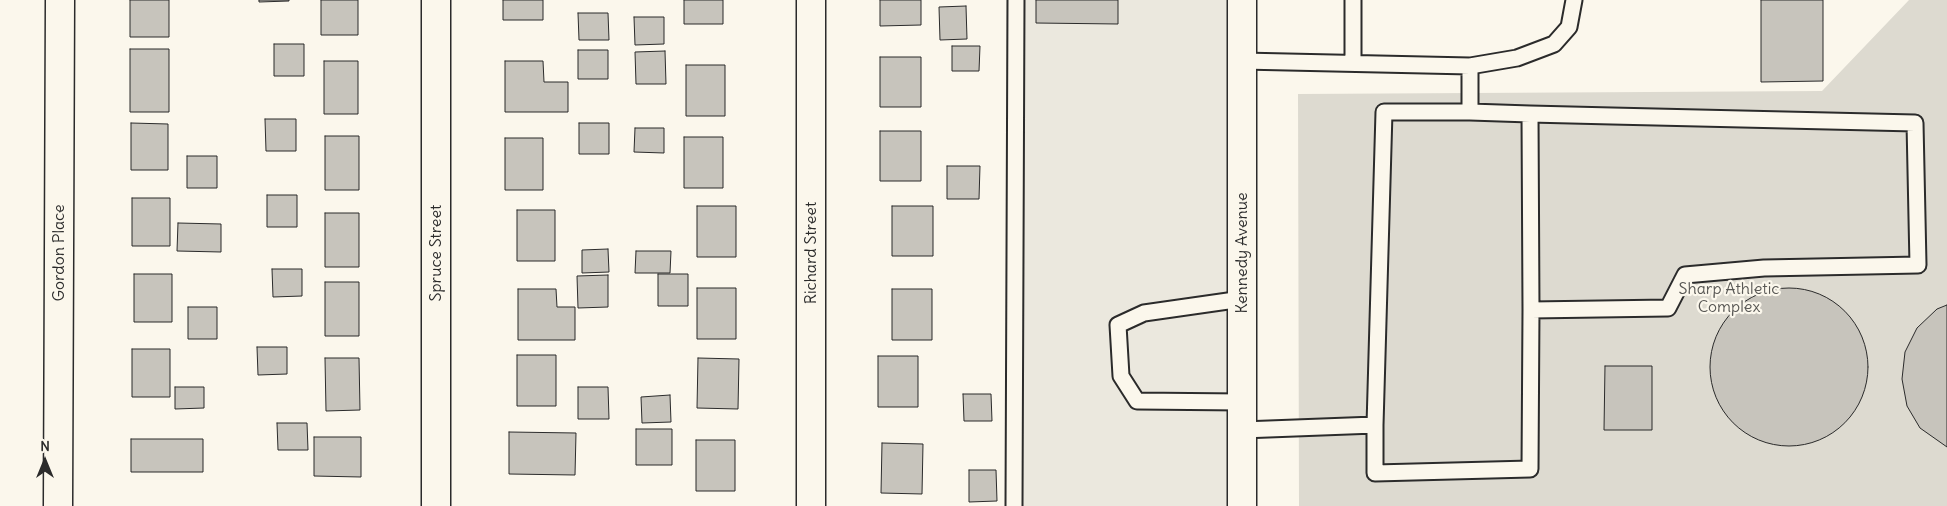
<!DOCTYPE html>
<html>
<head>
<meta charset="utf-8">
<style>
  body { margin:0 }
  #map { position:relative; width:1947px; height:506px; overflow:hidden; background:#fbf7ec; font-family:Delius,sans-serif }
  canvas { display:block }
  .north { position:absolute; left:20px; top:436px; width:50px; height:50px; -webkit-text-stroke:4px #fbf7ec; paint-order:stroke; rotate:0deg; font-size:14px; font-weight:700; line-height:20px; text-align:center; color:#2b2b2b }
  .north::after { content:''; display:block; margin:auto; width:18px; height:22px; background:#2b2b2b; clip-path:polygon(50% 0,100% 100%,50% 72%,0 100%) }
</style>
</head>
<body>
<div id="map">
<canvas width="1947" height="506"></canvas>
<div class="north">N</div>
</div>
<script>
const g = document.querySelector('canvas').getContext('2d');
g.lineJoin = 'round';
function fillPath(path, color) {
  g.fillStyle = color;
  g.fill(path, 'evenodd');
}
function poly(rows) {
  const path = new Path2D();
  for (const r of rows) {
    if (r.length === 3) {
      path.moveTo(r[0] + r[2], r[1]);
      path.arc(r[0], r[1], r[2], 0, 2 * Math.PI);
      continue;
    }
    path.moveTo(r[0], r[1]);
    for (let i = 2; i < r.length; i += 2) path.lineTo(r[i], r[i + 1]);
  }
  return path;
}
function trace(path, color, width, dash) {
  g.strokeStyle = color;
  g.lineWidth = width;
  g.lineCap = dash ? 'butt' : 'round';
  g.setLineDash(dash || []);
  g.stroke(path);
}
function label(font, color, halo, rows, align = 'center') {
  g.font = font + ' Delius,sans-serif';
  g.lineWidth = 4.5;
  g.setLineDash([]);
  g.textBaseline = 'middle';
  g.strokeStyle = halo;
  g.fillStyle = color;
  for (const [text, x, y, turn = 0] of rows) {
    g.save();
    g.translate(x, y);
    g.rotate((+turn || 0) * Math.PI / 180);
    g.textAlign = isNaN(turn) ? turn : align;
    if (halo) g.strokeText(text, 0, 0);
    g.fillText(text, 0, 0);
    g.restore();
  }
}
fillPath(poly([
  [1006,0,1234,0,1235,506,1008,506]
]), '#ebe8de');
fillPath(poly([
  [1909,0,1947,0,1947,506,1299,506,1298,94,1822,91]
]), '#dddad0');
const building = poly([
  [130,0,169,0,169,37,130,37,130,0],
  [259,0,289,0,289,1,259,2,259,0],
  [321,0,358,0,358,35,321,35,321,0],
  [503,0,543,0,543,20,503,20,503,0],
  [684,0,723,0,723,24,684,24,684,0],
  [880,0,921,0,921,25,880,26,880,0],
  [1036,0,1118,0,1118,24,1036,23,1036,0],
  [1761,0,1823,0,1823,81,1761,82,1761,0],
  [966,6,967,39,940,40,939,7,966,6],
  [578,13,608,13,609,40,579,40,578,13],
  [634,17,664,17,664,44,635,45,634,17],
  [274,44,304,44,304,76,274,76,274,44],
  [952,46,980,46,979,71,952,71,952,46],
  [130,49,169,49,169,112,130,112,130,49],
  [578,50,608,50,608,79,578,79,578,50],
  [665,51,666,84,636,84,635,52,665,51],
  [880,57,921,57,921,107,880,107,880,57],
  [324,61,358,61,358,114,324,114,324,61],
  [505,61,543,61,544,82,568,82,568,112,505,112,505,61],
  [686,65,725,65,725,116,686,116,686,65],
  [265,119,296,119,296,151,266,151,265,119],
  [131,123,168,124,168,170,131,170,131,123],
  [579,123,609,123,609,154,579,154,579,123],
  [635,128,664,128,664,153,634,152,635,128],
  [880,131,921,131,921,181,880,181,880,131],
  [325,136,359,136,359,190,325,190,325,136],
  [684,137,723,137,723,188,684,188,684,137],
  [505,138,543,138,543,190,505,190,505,138],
  [187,156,217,156,217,188,187,188,187,156],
  [947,166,980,166,979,199,947,199,947,166],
  [267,195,297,195,297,227,267,227,267,195],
  [132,198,170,198,170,246,132,246,132,198],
  [697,206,736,206,736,257,697,257,697,206],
  [892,206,933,206,933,256,892,256,892,206],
  [517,210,555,210,555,261,517,261,517,210],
  [325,213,359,213,359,267,325,267,325,213],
  [178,223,221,224,221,252,177,251,178,223],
  [608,249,609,272,582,273,582,250,608,249],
  [636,251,671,251,670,273,635,273,636,251],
  [272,269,302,269,302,296,273,297,272,269],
  [134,274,172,274,172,322,134,322,134,274],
  [658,274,688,274,688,306,658,306,658,274],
  [608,275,608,307,578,308,577,276,608,275],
  [325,282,359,282,359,336,325,336,325,282],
  [1789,367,79],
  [697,288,736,288,736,339,697,339,697,288],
  [518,289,556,289,557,307,575,307,575,340,518,340,518,289],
  [892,289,932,289,932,340,892,340,892,289],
  [1947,305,1947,447,1920,428,1907,406,1902,379,1905,352,1917,328,1937,309,1947,305],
  [188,307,217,307,217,339,188,339,188,307],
  [257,347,287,347,287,374,258,375,257,347],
  [132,349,170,349,170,397,132,397,132,349],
  [517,355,556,355,556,406,517,406,517,355],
  [878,356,918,356,918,407,878,407,878,356],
  [325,358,359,358,360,410,326,411,325,358],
  [698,358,739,359,738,409,697,408,698,358],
  [1605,366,1652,366,1652,430,1604,430,1605,366],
  [175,387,204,387,204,408,175,409,175,387],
  [578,387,608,387,609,419,578,419,578,387],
  [963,394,991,394,992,421,964,421,963,394],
  [670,395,671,422,642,423,641,397,670,395],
  [277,423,307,423,308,450,278,450,277,423],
  [636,429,672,429,672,465,636,465,636,429],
  [509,432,576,433,575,475,509,474,509,432],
  [314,437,361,437,361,477,314,476,314,437],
  [131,439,203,439,203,472,131,472,131,439],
  [696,440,735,440,735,491,696,491,696,440],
  [882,443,923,444,922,494,881,493,882,443],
  [969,470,996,470,997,501,969,502,969,470]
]);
fillPath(building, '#c7c4bc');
trace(building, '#2b2b2b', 1);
const lane = poly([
  [1353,0,1353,63],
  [1242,61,1470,66,1470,112],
  [1470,66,1517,58,1554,44,1569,27,1574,0],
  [1242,299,1144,313,1118,325,1121,376,1137,401,1242,402],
  [1375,425,1384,112,1470,112,1530,114,1612,116,1915,123,1918,265,1764,268,1685,275,1668,308,1531,310,1530,114],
  [1242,430,1375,425,1375,473,1530,469,1531,310],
  [1014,506,1016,0]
]);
const street = poly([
  [436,0,436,506],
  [811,0,811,506],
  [58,506,60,0]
]);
const secondary = poly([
  [1242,0,1242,506]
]);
trace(lane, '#2b2b2b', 19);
trace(street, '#2b2b2b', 31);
trace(secondary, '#2b2b2b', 31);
trace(lane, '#fbf7ec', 15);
trace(street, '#fbf7ec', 28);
trace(secondary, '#fbf7ec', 28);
label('16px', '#2b2b2b', '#fbf7ec', [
  ["Gordon Place",59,253,-90],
  ["Spruce Street",436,253,-90],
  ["Richard Street",811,253,-90],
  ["Kennedy Avenue",1242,253,-90]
]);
label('16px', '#585754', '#fbf7ec', [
  ["Sharp Athletic",1729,289],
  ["Complex",1729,307]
]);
</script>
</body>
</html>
